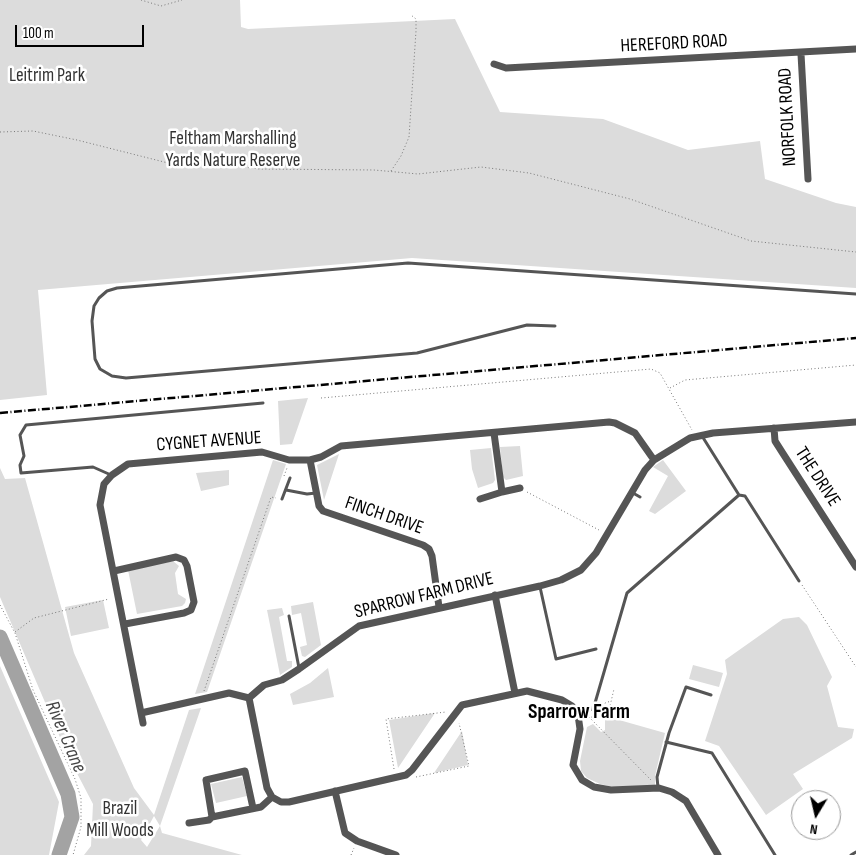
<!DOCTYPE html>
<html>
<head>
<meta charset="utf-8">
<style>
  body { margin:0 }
  #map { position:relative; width:856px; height:855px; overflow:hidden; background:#fff; font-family:"Sofia Sans Condensed",sans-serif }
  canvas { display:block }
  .north { position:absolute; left:791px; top:790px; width:50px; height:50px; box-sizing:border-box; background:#fff; border:1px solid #999; border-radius:50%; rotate:189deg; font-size:14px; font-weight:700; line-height:20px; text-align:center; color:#000 }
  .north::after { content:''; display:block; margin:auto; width:18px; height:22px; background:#000; clip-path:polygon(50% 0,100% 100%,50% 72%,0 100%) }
  .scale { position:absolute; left:15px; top:25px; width:129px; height:22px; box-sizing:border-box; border:2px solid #000; border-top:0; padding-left:6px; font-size:15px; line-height:18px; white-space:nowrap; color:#000; -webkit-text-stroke:4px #fff; paint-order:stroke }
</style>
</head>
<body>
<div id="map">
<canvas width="856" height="855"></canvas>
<div class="north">N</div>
<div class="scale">100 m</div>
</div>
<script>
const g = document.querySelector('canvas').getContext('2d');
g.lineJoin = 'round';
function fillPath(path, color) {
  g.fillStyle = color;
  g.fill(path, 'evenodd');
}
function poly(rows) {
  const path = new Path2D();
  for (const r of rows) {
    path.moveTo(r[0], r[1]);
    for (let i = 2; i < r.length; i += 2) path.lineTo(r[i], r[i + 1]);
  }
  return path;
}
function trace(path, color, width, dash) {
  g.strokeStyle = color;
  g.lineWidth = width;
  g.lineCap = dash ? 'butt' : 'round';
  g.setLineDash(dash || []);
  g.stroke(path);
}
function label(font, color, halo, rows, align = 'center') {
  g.font = font + ' "Sofia Sans Condensed",sans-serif';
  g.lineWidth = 5;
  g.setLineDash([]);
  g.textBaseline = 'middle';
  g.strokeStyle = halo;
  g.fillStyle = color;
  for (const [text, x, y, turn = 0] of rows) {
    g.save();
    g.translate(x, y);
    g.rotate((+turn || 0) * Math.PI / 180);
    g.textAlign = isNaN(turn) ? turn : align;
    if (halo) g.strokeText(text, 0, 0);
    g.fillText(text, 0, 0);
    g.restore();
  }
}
fillPath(poly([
  [0,0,240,0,241,27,248,29,455,19,500,112,603,119,688,150,760,141,765,179,836,203,856,207,856,288,412,258,38,290,47,395,0,400],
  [308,398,292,444,280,445,278,401],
  [520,446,523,476,506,480,503,477,500,447],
  [491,448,495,480,493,483,478,488,472,469,470,450],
  [339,454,324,500,317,465],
  [273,460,286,464,207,692,195,694],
  [663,460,686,491,655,514,649,511,668,476,653,467],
  [0,468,5,479,25,478,74,653,134,788,154,815,189,710,201,708,160,826,162,833,242,855,84,855,91,846,93,804,68,756,0,597],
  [154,816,160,826,147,847,141,840],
  [229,470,229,485,201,491,196,473],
  [173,561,179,566,175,573,178,594,186,599,185,603,182,606,137,614,128,570],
  [103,600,109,628,71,636,65,607],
  [313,602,321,645,305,657,302,656,300,647,307,645,301,613,292,615,291,606],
  [282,608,284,615,279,617,287,661,292,661,292,667,280,675,267,610],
  [799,617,807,625,832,677,827,686,838,727,854,729,852,738,793,774,803,789,766,815,719,746,705,741,727,674,725,660,783,619],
  [693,665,723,673,719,687,689,679],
  [0,666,59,802,49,855,0,855],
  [328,668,334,697,293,705,290,694,310,683],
  [435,713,398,768,389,720],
  [605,716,665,733,655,776,655,786,618,788,600,784,587,778,581,771,580,761,587,727,593,724,601,732,605,730],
  [462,731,468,765,434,773],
  [242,777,247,796,216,803,211,784]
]), '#dcdcdc');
trace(poly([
  [0,637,68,794,72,817,59,855]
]), '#a3a3a3', 15);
trace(poly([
  [141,0,161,6,182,0],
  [0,132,33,131,77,140,168,163,214,163,259,169,374,170,418,174,481,167,529,173,630,199,751,241,856,252],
  [391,171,401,156,409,137,416,31,416,19,411,15],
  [670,388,685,380,856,365],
  [321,398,651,369,660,373,692,430],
  [284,476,287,468],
  [527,492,599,530],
  [802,585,856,667],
  [0,605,15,633,33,690,75,779,81,798,81,827,73,855],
  [15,632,34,618,109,599],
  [204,691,271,497,276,498],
  [603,710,605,703,611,701],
  [589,717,651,780],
  [591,717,596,718,610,706,614,689],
  [394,769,386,719,446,712],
  [416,777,469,766,459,723],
  [351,855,354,848]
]), '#777', 1, [1, 2.5]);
trace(poly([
  [555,326,527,325,417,353,126,378,112,376,100,369,95,359,92,321,94,306,99,298,107,291,117,288,408,263,856,294],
  [111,475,93,467,21,473,20,465,24,456,20,435,26,425,263,403],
  [286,490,307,494,316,493],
  [633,493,640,497],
  [739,495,745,496,799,581],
  [282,499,290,478],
  [540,587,556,659,596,649],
  [289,616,299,668],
  [579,714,592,709,595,703,627,593,739,495,702,436],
  [666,742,712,753,775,855],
  [658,788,657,777,669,733,686,687,711,695],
  [851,855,856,852]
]), '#555', 3);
trace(poly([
  [801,54,808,179],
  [494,64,506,68,856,49],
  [774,428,775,441,782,452,856,567],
  [310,460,319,506,323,511,423,545,429,549,432,556,439,607],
  [502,492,520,488],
  [480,499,502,492,494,433],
  [114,571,176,557,184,560,187,566,194,602,191,610,184,613,125,624],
  [495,595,515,693],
  [249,698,229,693,141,713,100,505,104,484,112,475,128,464,262,452,289,460,310,460,321,457,341,446,609,422,615,423,635,433,654,460],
  [141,713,143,723],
  [335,791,345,833,357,841,396,855],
  [253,808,245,771,206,780,212,817,261,807,272,797],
  [189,823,209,820,212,817],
  [718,855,686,801,672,792,659,788,611,790,594,787,582,780,573,765,580,729,578,715,572,706,562,700,527,691,462,705,412,770,406,775,289,802,281,802,272,797,267,788,249,698,264,685,282,680,299,669,359,626,540,586,561,580,581,570,596,553,645,470,654,460,690,438,713,433,856,422]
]), '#555', 7);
trace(poly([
  [0,413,856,338]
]), '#000', 2.5, [8, 2.5, 1, 2.5]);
label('19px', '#000', '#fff', [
  ["HEREFORD ROAD",674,44,-3],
  ["NORFOLK ROAD",788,117,-93],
  ["CYGNET AVENUE",209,442,-4],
  ["THE DRIVE",817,477,57],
  ["FINCH DRIVE",384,516,19],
  ["SPARROW FARM DRIVE",424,596,-14]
]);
label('19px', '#333', '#fff', [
  ["Leitrim Park",47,76],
  ["Feltham Marshalling",233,139],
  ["Yards Nature Reserve",233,161],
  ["Brazil",120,809],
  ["Mill Woods",120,831]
]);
label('italic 20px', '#444', '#fff', [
  ["River Crane",65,737,67]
]);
label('bold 21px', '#000', '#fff', [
  ["Sparrow Farm",579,713]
]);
</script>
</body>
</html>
